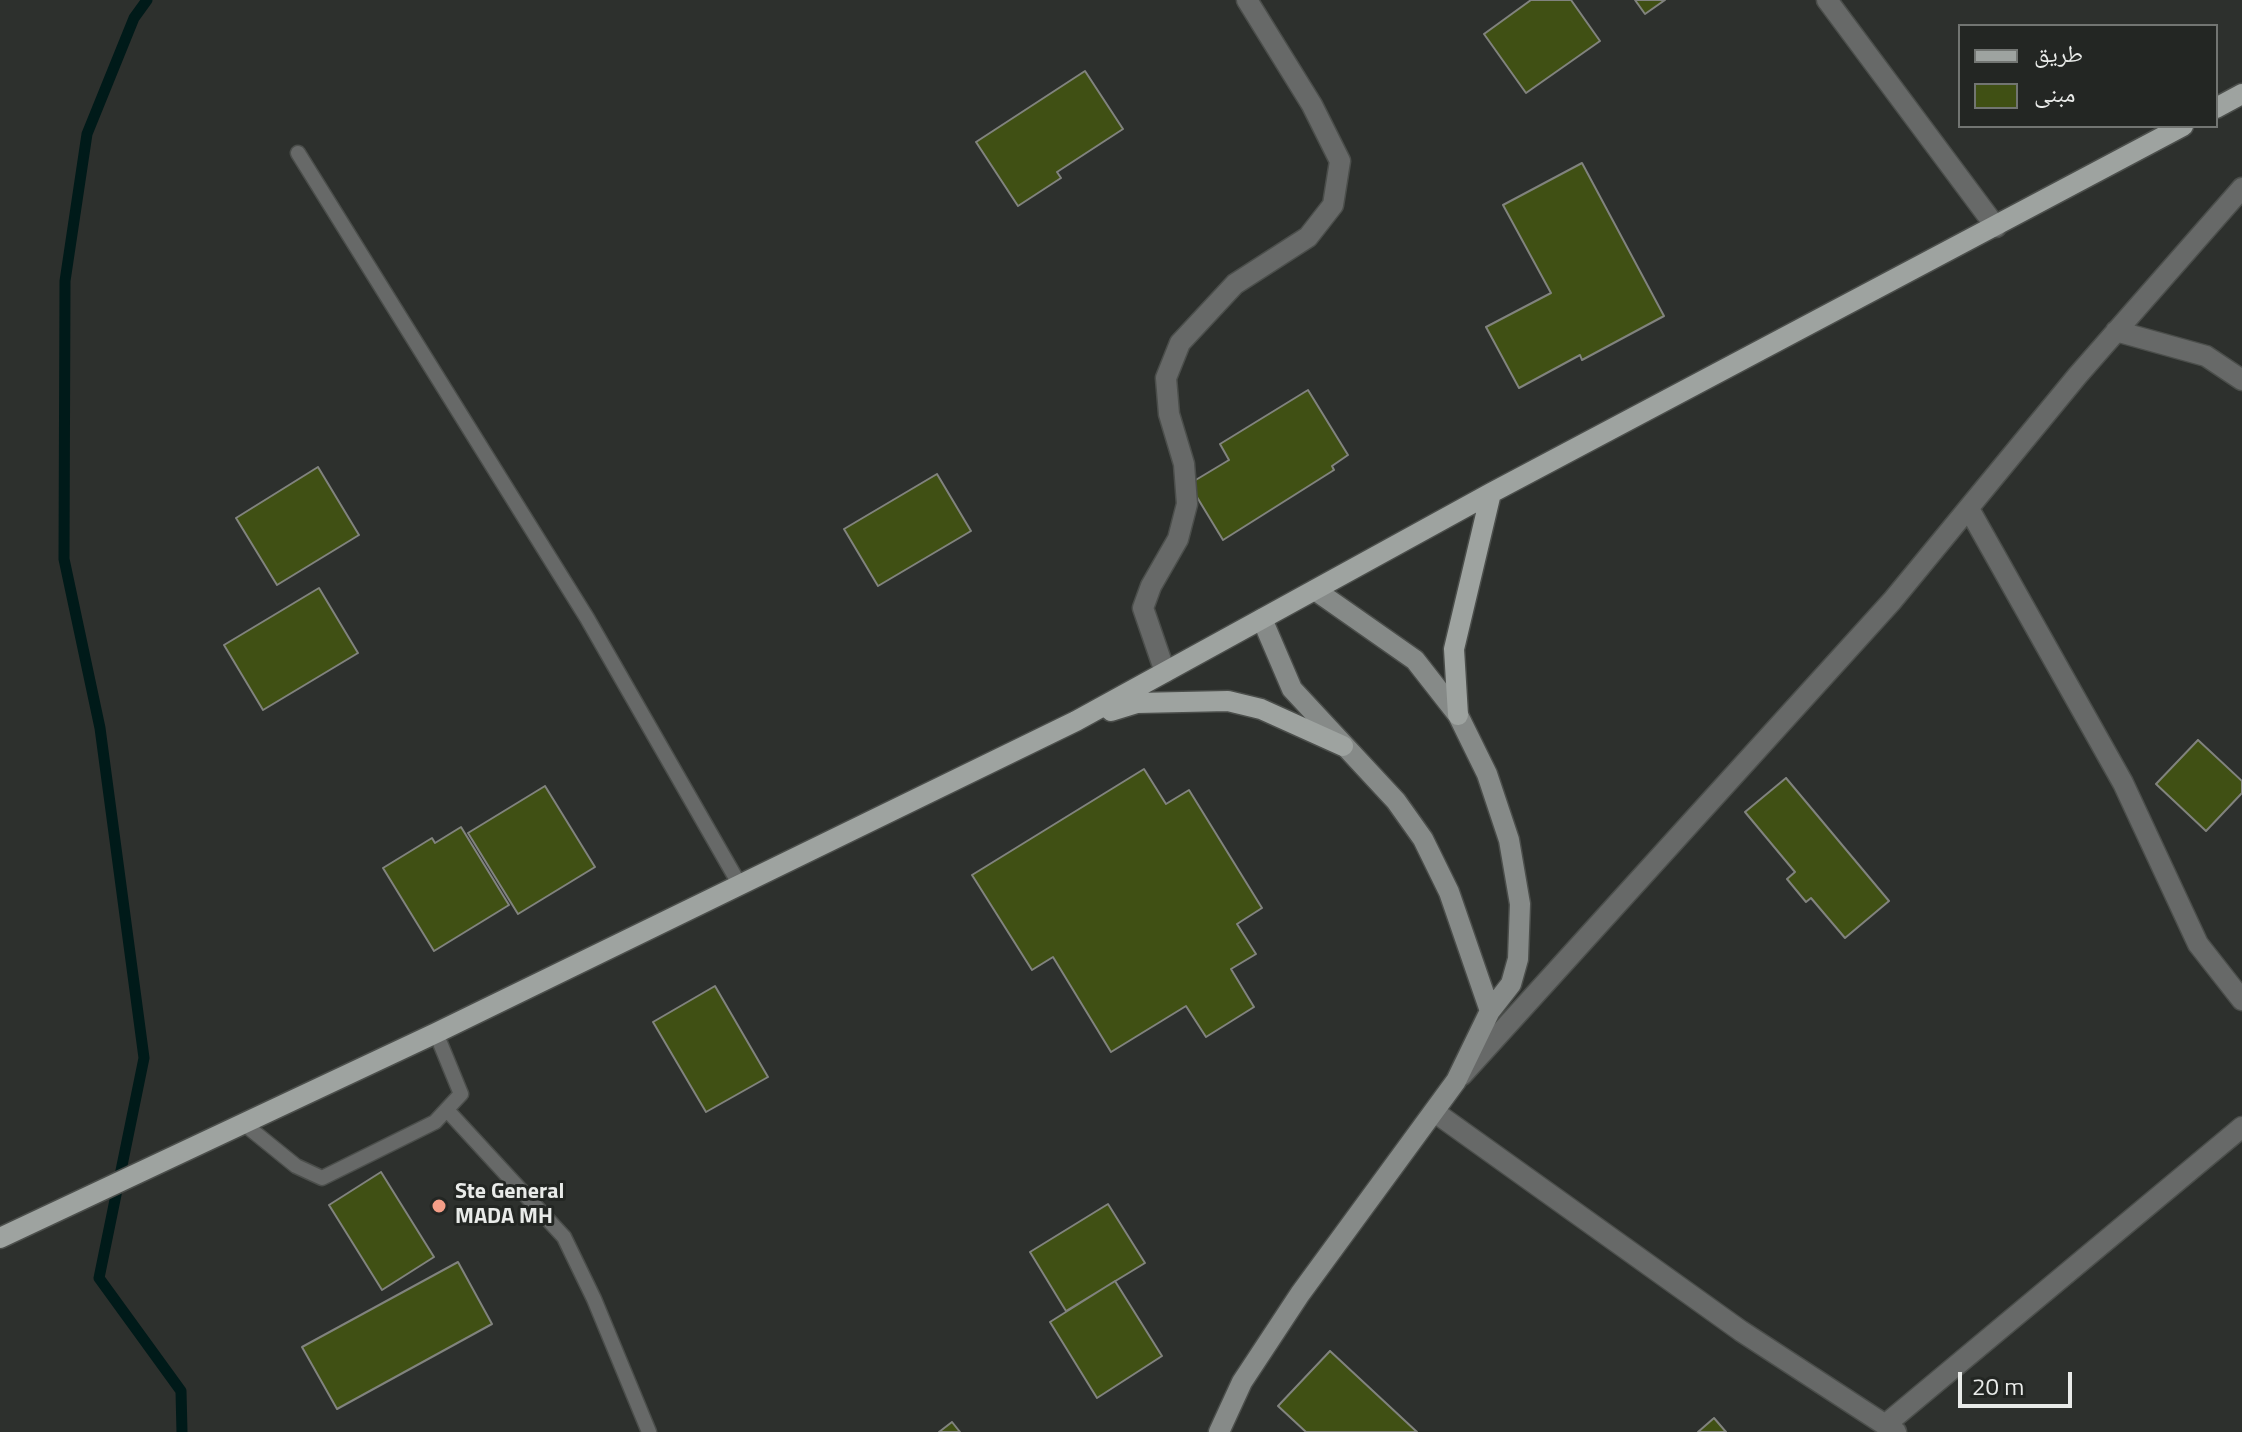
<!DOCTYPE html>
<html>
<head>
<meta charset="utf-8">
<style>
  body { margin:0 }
  #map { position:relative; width:2242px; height:1432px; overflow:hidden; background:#2d302d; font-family:"Titillium Web","Noto Naskh Arabic",sans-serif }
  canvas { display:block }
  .legend { position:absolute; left:1958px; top:24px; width:260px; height:104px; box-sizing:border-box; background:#232623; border:2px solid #727572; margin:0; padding:10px 14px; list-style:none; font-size:24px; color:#e9ebe9 }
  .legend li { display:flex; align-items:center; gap:16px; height:40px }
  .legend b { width:40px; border:2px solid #727572 }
  .scale { position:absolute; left:1958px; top:1372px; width:114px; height:36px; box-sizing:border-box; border:4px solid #e9ebe9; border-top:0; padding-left:10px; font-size:24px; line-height:28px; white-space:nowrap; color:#e9ebe9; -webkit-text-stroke:6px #232623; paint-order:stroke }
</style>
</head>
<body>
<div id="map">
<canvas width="2242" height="1432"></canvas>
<ul class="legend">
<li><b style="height:10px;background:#9ea3a0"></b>طريق</li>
<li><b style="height:22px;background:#405014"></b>مبنى</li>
</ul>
<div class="scale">20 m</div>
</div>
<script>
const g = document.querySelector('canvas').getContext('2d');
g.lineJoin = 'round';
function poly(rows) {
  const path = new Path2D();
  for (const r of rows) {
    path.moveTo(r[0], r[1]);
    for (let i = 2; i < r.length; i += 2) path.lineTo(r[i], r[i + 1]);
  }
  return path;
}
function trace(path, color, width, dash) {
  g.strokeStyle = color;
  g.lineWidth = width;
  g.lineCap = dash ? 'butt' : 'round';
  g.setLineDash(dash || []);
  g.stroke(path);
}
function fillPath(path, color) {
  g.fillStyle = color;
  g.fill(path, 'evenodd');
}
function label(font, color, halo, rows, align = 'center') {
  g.font = font + ' "Titillium Web",sans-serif';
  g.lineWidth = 6;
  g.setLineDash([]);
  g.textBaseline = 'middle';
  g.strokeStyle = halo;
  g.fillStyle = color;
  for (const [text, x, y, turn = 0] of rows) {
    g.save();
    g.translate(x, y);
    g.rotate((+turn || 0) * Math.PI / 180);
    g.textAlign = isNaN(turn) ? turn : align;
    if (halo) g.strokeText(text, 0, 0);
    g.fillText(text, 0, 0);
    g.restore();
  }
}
trace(poly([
  [147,0,134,18,87,134,65,281,64,559,100,728,144,1058,99,1278,181,1391,182,1432]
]), '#001a19', 11);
const building = poly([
  [1531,0,1571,0,1600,41,1526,93,1484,34,1531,0],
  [1635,0,1665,0,1645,14,1635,0],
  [1085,71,1123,129,1057,172,1061,178,1018,206,976,142,1085,71],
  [1582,163,1664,316,1582,360,1580,355,1519,388,1486,327,1551,293,1503,205,1582,163],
  [1308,390,1348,455,1332,466,1334,470,1223,540,1189,484,1229,460,1220,444,1308,390],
  [318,467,359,535,277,585,236,518,318,467],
  [937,474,971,531,878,586,844,529,937,474],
  [319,588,358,653,263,710,224,645,319,588],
  [2198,740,2242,781,2242,793,2206,831,2156,784,2198,740],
  [1144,769,1166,804,1189,790,1262,908,1237,924,1256,954,1231,969,1254,1007,1206,1037,1186,1006,1111,1052,1053,957,1032,970,972,875,1144,769],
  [1786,778,1889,901,1845,938,1811,898,1806,902,1787,879,1795,872,1745,812,1786,778],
  [545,786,595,867,518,914,468,833,545,786],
  [461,827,509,905,434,951,383,868,432,838,435,843,461,827],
  [715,986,768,1077,706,1112,653,1022,715,986],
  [381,1172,434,1257,382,1290,329,1205,381,1172],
  [1108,1204,1145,1263,1066,1311,1030,1252,1108,1204],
  [458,1262,492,1324,337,1409,302,1347,458,1262],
  [1115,1281,1162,1356,1097,1398,1050,1322,1115,1281],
  [1330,1351,1417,1432,1306,1432,1278,1406,1330,1351],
  [1714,1418,1726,1432,1698,1432,1714,1418],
  [952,1422,960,1432,939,1432,952,1422]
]);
fillPath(building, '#405014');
trace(building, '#81837e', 2);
const lane = poly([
  [298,153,587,618,741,887],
  [447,1110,564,1237,594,1299,649,1432],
  [243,1123,296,1166,322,1178,435,1122,461,1094,436,1033]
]);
const street = poly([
  [1827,0,1996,227],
  [2116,331,2206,356,2242,380],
  [1969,509,2123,783,2198,944,2242,1000],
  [1165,672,1143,608,1151,586,1178,539,1187,504,1184,464,1169,414,1166,378,1180,343,1235,284,1308,237,1333,205,1340,161,1312,105,1247,0],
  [1462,1075,1892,601,2078,375,2242,188],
  [1436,1113,1741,1331,1896,1432],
  [1885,1425,2242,1127]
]);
const secondary = poly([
  [1262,619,1292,689,1396,801,1423,839,1449,892,1490,1011],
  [1219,1432,1242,1382,1300,1294,1456,1081,1490,1011,1511,984,1518,959,1520,904,1509,840,1487,774,1458,715,1415,660,1315,590]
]);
const primary = poly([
  [2216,108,2242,94],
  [1111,711,1137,703,1228,701,1261,709,1343,746],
  [1458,715,1454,649,1491,493],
  [0,1238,436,1033,1076,721,1491,493,2183,126]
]);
trace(lane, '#4b4e4b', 17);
trace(street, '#4b4e4b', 23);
trace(secondary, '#4b4e4b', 23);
trace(primary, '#4b4e4b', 23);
trace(lane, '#676968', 14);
trace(street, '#676968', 20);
trace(secondary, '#868a88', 20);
trace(primary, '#9ea3a0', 20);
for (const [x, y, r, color] of [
  [439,1206,8,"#f49e88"]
]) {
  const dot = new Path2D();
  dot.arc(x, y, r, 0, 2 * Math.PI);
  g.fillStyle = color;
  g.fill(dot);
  trace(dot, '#232623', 3);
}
label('bold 22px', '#e9ebe9', '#232623', [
  ["Ste General",455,1193],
  ["MADA MH",455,1218]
], 'left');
</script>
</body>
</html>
